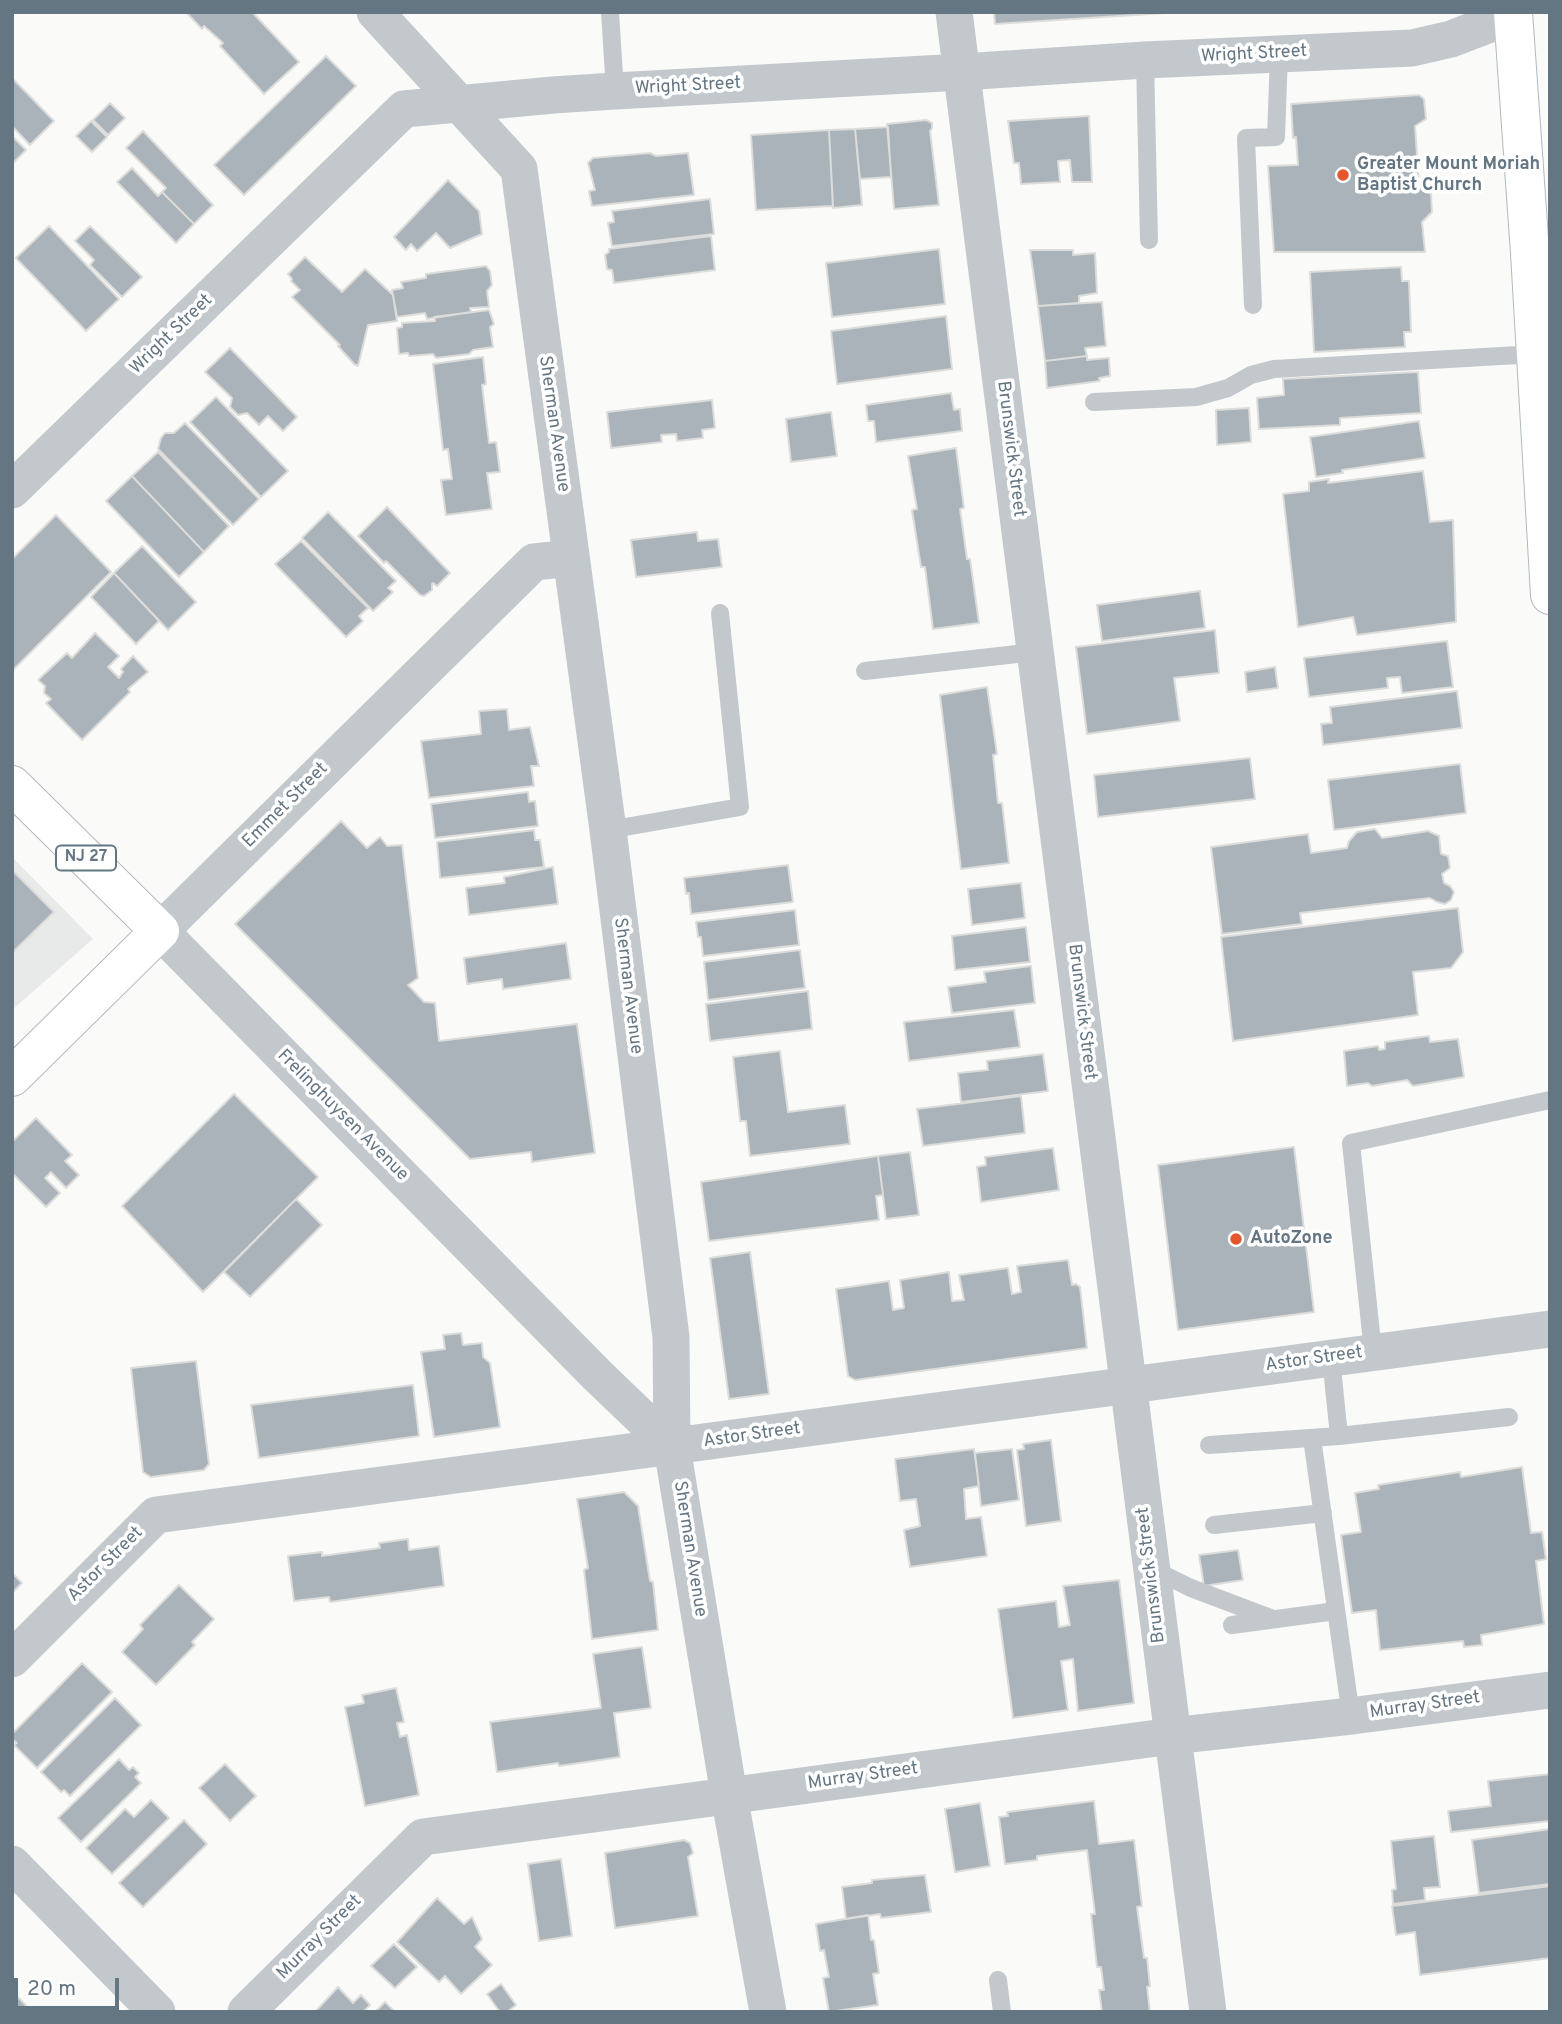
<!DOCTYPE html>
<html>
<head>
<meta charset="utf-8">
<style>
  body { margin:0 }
  #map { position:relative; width:1562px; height:2024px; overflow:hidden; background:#fafaf8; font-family:Overpass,sans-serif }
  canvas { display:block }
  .frame { position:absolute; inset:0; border:14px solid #657683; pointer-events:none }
  .scale { position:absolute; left:14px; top:1978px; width:105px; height:32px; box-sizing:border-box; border:4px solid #657683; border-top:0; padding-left:9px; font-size:21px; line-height:24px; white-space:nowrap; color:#657683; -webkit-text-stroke:5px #fff; paint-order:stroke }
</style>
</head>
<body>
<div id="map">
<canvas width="1562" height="2024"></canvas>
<div class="frame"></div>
<div class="scale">20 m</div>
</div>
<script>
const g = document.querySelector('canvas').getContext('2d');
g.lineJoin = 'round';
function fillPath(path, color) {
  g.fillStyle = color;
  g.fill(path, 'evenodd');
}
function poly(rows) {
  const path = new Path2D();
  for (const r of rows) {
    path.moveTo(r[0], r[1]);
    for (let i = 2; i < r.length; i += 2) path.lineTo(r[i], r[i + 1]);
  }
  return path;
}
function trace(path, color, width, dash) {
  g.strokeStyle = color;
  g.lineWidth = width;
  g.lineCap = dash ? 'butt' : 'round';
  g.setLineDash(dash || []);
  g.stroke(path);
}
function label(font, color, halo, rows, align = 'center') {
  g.font = font + ' Overpass,sans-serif';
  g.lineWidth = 7;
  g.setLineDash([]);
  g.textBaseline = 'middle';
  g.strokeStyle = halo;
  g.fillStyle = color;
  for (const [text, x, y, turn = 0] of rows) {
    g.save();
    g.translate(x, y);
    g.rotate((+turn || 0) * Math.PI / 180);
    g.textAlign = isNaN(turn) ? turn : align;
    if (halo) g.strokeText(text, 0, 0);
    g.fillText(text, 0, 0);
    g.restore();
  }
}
fillPath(poly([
  [12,857,93,939,12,1010]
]), '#e8e9e9');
const building = poly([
  [186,12,256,12,254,14,299,62,264,94,220,46,223,43,204,26,202,29,186,12],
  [994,12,1181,12,995,24,994,12],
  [326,56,356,86,244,195,214,165,326,56],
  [12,78,54,121,30,145,12,126,12,78],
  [1419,95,1424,99,1426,119,1415,126,1419,185,1431,194,1432,212,1422,222,1425,252,1274,252,1268,166,1298,165,1296,137,1293,138,1291,104,1419,95],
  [110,103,125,118,108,135,93,120,110,103],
  [1089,116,1092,182,1072,182,1070,160,1058,161,1060,182,1021,184,1019,163,1014,163,1008,121,1089,116],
  [926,120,932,123,932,128,930,131,939,205,894,209,887,124,926,120],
  [91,121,107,137,92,152,76,136,91,121],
  [888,127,891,177,860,179,855,129,888,127],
  [855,129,862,205,833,208,829,130,855,129],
  [829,130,833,206,756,210,751,135,829,130],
  [143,131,213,205,194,224,162,192,166,188,126,148,143,131],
  [12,136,26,150,12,164,12,136],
  [650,153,656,156,688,153,694,195,592,206,589,191,595,190,588,163,593,158,650,153],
  [132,168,158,196,162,192,194,224,176,243,117,182,132,168],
  [448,180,479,211,482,234,450,248,436,233,417,251,411,244,406,250,394,237,448,180],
  [710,199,714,234,612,246,608,223,614,222,612,211,710,199],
  [49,226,119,299,86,331,16,258,49,226],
  [90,226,142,277,122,297,90,265,94,260,75,241,90,226],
  [711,236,715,270,614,283,612,270,607,269,605,255,609,252,609,249,711,236],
  [939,249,945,304,832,317,826,263,939,249],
  [1030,250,1073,250,1073,255,1095,253,1097,293,1079,296,1079,303,1038,306,1030,250],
  [305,257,342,292,365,269,393,295,397,321,368,325,358,366,354,364,338,346,340,345,292,297,300,290,291,281,292,279,288,274,305,257],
  [486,266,490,271,492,285,487,291,489,307,470,308,471,312,427,319,425,313,397,317,392,290,403,288,401,282,426,278,426,274,486,266],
  [1401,267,1402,281,1409,281,1411,332,1404,332,1405,347,1314,352,1310,272,1401,267],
  [1102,302,1106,346,1085,348,1087,356,1045,361,1038,306,1102,302],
  [489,310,494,324,490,327,493,347,473,350,469,354,436,358,433,354,409,356,408,353,399,354,397,328,402,327,402,323,435,321,434,317,489,310],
  [946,316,952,369,837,384,831,331,946,316],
  [230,348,297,417,283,431,268,416,259,425,247,413,238,415,230,407,232,398,205,372,230,348],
  [1087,356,1087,360,1109,358,1110,376,1099,378,1100,381,1047,388,1045,361,1087,356],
  [483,357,486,384,482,385,489,443,496,442,500,472,487,473,492,509,446,515,441,480,452,479,448,449,443,450,433,364,483,357],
  [1418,372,1421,413,1340,418,1340,425,1259,429,1257,398,1284,395,1283,379,1418,372],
  [951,393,954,410,960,409,962,431,876,442,874,421,868,421,866,405,951,393],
  [216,397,288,471,261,497,190,422,216,397],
  [712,400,715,428,702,430,703,438,677,441,676,434,661,435,662,442,611,448,607,412,712,400],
  [1249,408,1251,442,1217,445,1216,410,1249,408],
  [831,412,837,456,791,462,786,419,831,412],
  [1419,421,1425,458,1342,470,1343,473,1316,477,1310,437,1419,421],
  [185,423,259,499,233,525,158,449,161,438,165,433,174,433,185,423],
  [956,448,964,508,960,509,967,559,970,559,979,623,933,629,925,567,921,567,912,510,917,509,908,456,956,448],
  [158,452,229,526,204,552,132,476,158,452],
  [1423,471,1430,522,1453,520,1456,622,1357,635,1353,617,1298,627,1283,494,1309,491,1309,482,1329,479,1328,483,1423,471],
  [132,476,204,552,179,577,106,501,132,476],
  [387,507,450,573,437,586,433,583,432,584,432,590,424,596,420,595,386,561,384,563,358,536,387,507],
  [328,512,396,581,388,588,393,592,373,611,302,538,328,512],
  [56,515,111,572,12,671,12,559,56,515],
  [697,532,698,541,718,539,722,567,636,577,631,540,697,532],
  [301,541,368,608,359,616,363,621,346,637,275,564,301,541],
  [142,546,196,602,168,630,114,573,142,546],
  [114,573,159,621,136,644,91,597,114,573],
  [1200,591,1205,628,1102,641,1097,605,1200,591],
  [1215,630,1219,673,1174,678,1180,721,1087,734,1076,647,1215,630],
  [95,633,119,656,108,667,119,678,123,672,121,669,133,656,148,672,128,689,130,692,82,740,46,703,51,699,44,693,45,686,38,680,67,653,72,658,95,633],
  [1447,641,1453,687,1402,693,1400,677,1387,678,1388,688,1309,697,1304,658,1447,641],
  [1275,667,1278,688,1247,692,1245,672,1275,667],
  [987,687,997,754,993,755,998,803,1002,803,1009,863,961,869,940,695,987,687],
  [1457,691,1462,728,1323,745,1321,724,1332,723,1330,707,1457,691],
  [507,709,509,730,530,727,539,766,531,766,534,786,429,798,421,741,481,734,479,711,507,709],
  [1250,758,1255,799,1098,817,1094,775,1250,758],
  [1460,764,1466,813,1334,830,1328,780,1460,764],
  [528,792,529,802,535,801,538,826,435,838,431,804,528,792],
  [341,821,367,848,380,837,387,846,402,845,418,978,408,985,424,1002,435,1003,439,1041,577,1024,595,1153,532,1162,531,1152,470,1159,235,924,341,821],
  [1375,829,1382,838,1428,831,1439,836,1441,854,1448,856,1450,868,1442,874,1444,883,1450,886,1454,892,1451,900,1445,904,1437,902,1430,898,1300,913,1302,924,1222,934,1211,847,1308,834,1311,853,1347,848,1349,841,1357,832,1375,829],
  [534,830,535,840,540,840,544,867,440,878,437,842,534,830],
  [788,865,793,902,691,914,689,893,686,894,684,878,788,865],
  [553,867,558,904,469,915,466,888,505,883,504,877,553,867],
  [12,870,54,912,12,953,12,870],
  [1021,883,1025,918,972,925,968,889,1021,883],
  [1458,908,1463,952,1451,968,1413,972,1418,1015,1233,1041,1221,937,1458,908],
  [795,910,799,945,703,956,701,937,698,937,696,922,795,910],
  [1026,927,1030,962,955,970,952,936,1026,927],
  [566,943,571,979,503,989,502,979,467,984,464,958,566,943],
  [800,950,805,988,708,1000,704,962,800,950],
  [1031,966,1035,1003,952,1013,948,987,986,982,984,972,1031,966],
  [808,991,812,1029,710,1041,706,1004,808,991],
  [1014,1010,1020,1047,909,1061,904,1022,1014,1010],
  [1429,1036,1430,1042,1458,1039,1464,1077,1413,1086,1407,1080,1372,1086,1368,1083,1347,1086,1344,1051,1378,1046,1379,1050,1385,1049,1385,1042,1429,1036],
  [780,1051,788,1112,845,1105,850,1144,750,1156,746,1121,740,1121,733,1057,780,1051],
  [1043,1054,1048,1091,961,1102,958,1073,988,1070,987,1061,1043,1054],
  [234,1094,318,1177,203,1292,122,1206,234,1094],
  [1021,1096,1025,1133,923,1146,917,1109,1021,1096],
  [36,1118,72,1155,65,1161,79,1175,66,1188,51,1172,45,1178,60,1193,46,1207,12,1173,12,1142,36,1118],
  [1294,1147,1314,1312,1178,1330,1158,1165,1294,1147],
  [1053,1148,1059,1190,981,1202,977,1167,986,1165,985,1157,1053,1148],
  [910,1152,919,1215,886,1219,878,1156,910,1152],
  [878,1156,883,1195,876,1196,879,1220,709,1241,701,1182,878,1156],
  [296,1199,322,1225,250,1297,224,1272,296,1199],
  [750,1252,769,1394,729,1399,710,1258,750,1252],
  [1068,1260,1072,1285,1076,1284,1080,1287,1087,1348,855,1380,848,1376,836,1289,889,1281,893,1310,904,1308,900,1280,949,1272,952,1301,964,1300,959,1275,1008,1268,1012,1294,1021,1292,1017,1266,1068,1260],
  [461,1333,463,1345,482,1343,483,1357,490,1363,500,1427,434,1437,421,1352,445,1349,443,1335,461,1333],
  [196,1361,209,1464,204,1470,151,1477,143,1472,131,1368,196,1361],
  [413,1385,419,1436,259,1458,251,1405,413,1385],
  [1051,1440,1061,1521,1026,1526,1017,1450,1024,1449,1023,1444,1051,1440],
  [974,1449,979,1486,964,1489,966,1519,981,1517,987,1556,910,1567,904,1530,920,1526,916,1499,900,1501,895,1459,974,1449],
  [1012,1449,1019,1500,981,1506,975,1453,1012,1449],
  [1522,1467,1531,1533,1542,1532,1546,1559,1536,1561,1544,1624,1481,1635,1482,1645,1464,1647,1463,1641,1380,1650,1376,1610,1352,1613,1341,1535,1361,1532,1355,1493,1379,1489,1378,1485,1460,1472,1461,1477,1522,1467],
  [624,1492,638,1506,650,1581,653,1582,658,1630,592,1639,584,1570,588,1568,577,1499,624,1492],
  [408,1539,409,1550,439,1546,444,1586,330,1602,329,1597,294,1601,288,1556,322,1552,322,1556,380,1548,379,1543,408,1539],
  [1238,1550,1243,1580,1204,1586,1199,1555,1238,1550],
  [12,1573,22,1583,12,1593,12,1573],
  [1119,1580,1134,1703,1078,1711,1073,1659,1061,1661,1068,1710,1013,1718,998,1609,1056,1601,1059,1627,1070,1625,1063,1586,1119,1580],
  [179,1585,214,1619,192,1642,195,1645,156,1685,122,1652,143,1629,140,1625,179,1585],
  [642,1647,651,1708,614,1713,620,1757,559,1766,558,1763,497,1772,490,1722,601,1708,593,1654,642,1647],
  [82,1663,112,1692,37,1768,14,1745,17,1743,12,1739,12,1734,82,1663],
  [396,1688,404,1722,397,1723,400,1737,407,1735,419,1795,365,1806,345,1707,364,1703,362,1695,396,1688],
  [115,1698,141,1725,70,1796,64,1790,61,1792,41,1772,115,1698],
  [119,1759,129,1770,133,1767,139,1773,135,1777,141,1783,81,1842,58,1818,119,1759],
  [225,1764,256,1796,230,1821,199,1788,225,1764],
  [1550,1774,1550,1821,1451,1832,1448,1811,1491,1806,1488,1781,1550,1774],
  [151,1800,169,1818,112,1874,86,1848,125,1809,134,1817,151,1800],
  [1094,1801,1099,1844,1134,1840,1142,1906,1137,1907,1144,1958,1147,1958,1150,1986,1147,1987,1150,2012,1102,2012,1099,1990,1104,1990,1101,1967,1097,1967,1091,1914,1095,1914,1087,1850,1037,1856,1037,1860,1005,1864,999,1817,1008,1816,1007,1812,1094,1801],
  [980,1803,990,1866,955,1872,945,1809,980,1803],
  [184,1820,207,1844,143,1907,119,1883,184,1820],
  [1550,1829,1550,1884,1479,1893,1472,1840,1550,1829],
  [1434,1836,1440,1887,1424,1888,1425,1900,1393,1904,1392,1890,1396,1889,1391,1841,1434,1836],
  [684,1840,690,1843,693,1853,688,1857,698,1916,615,1928,605,1853,684,1840],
  [561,1859,572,1936,539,1941,528,1864,561,1859],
  [925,1875,931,1912,881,1918,880,1914,846,1919,842,1887,872,1883,872,1880,925,1875],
  [1550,1886,1550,1958,1420,1975,1415,1932,1396,1935,1392,1906,1550,1886],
  [437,1898,464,1924,472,1917,482,1939,475,1947,492,1965,461,1994,445,1976,439,1982,397,1942,437,1898],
  [868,1915,871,1940,874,1940,879,1973,873,1974,878,2005,829,2012,823,1978,829,1977,824,1950,820,1951,816,1924,868,1915],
  [394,1944,417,1967,395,1988,371,1966,394,1944],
  [501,1984,516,2005,507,2012,500,2012,487,1994,501,1984],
  [338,1987,353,2003,361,1995,370,2005,363,2012,315,2012,338,1987],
  [16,1995,32,2012,12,2012,12,1997,16,1995],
  [385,2002,395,2012,375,2012,385,2002]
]);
fillPath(building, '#aab3b9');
trace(building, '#dcdcda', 2);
const secondary = poly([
  [1513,12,1530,253,1550,595]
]);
const primary = poly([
  [12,785,160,931,12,1077]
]);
trace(secondary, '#b3babf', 40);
trace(primary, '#b5babe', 40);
trace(poly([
  [610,12,615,91],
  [1145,60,1149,240],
  [1253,305,1246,138,1276,137,1279,54],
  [1094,402,1196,397,1228,388,1251,375,1274,369,1536,354],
  [865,671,1035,652],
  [608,830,740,807,720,613],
  [1373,1352,1351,1143,1550,1100],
  [1339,1436,1509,1417],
  [1312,1438,1351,1716],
  [1209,1445,1339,1436,1331,1358],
  [1214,1525,1323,1513],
  [1152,1569,1191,1588,1273,1619],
  [1232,1625,1336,1611],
  [998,1980,1002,2012]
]), '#c3c8cc', 18);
trace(poly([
  [375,12,519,169,608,830,671,1337,672,1447,729,1795,768,2012],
  [954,12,1208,2012],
  [12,490,404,109,553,95,615,91,962,72,1145,60,1412,48,1451,39,1490,24,1511,12],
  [571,558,534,562,160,931,597,1375,672,1447],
  [12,1659,156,1515,1550,1329],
  [12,1864,157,2012],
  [246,2012,423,1837,1172,1736,1351,1716,1550,1690]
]), '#c3c8cc', 37);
trace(secondary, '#fff', 38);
trace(primary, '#fff', 38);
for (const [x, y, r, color] of [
  [1343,175,7,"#e4572e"],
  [1236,1239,7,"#e4572e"]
]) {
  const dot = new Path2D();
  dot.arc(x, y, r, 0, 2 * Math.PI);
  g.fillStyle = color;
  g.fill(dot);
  trace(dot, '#fff', 2.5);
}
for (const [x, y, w] of [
  [86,858,60]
]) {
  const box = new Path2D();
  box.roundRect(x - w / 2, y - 12.5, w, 25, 5);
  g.fillStyle = '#fff';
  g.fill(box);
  trace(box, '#657683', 2);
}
label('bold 16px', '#657683', null, [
  ["NJ 27",86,858]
]);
label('18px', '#657683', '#fff', [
  ["Wright Street",1254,55,-3],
  ["Wright Street",688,87,-3],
  ["Wright Street",172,335,-44],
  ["Sherman Avenue",553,424,82],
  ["Brunswick Street",1010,449,83],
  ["Emmet Street",286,806,-45],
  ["Sherman Avenue",627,986,83],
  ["Brunswick Street",1081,1012,83],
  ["Frelinghuysen Avenue",342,1116,45],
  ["Astor Street",1314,1360,-8],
  ["Astor Street",752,1436,-8],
  ["Sherman Avenue",689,1549,81],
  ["Astor Street",106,1565,-45],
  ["Brunswick Street",1152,1575,-97],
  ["Murray Street",1425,1706,-8],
  ["Murray Street",863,1777,-8],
  ["Murray Street",320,1938,-45]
]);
label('bold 18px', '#657683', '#fff', [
  ["Greater Mount Moriah",1357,165],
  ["Baptist Church",1357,186],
  ["AutoZone",1250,1239]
], 'left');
</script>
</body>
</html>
